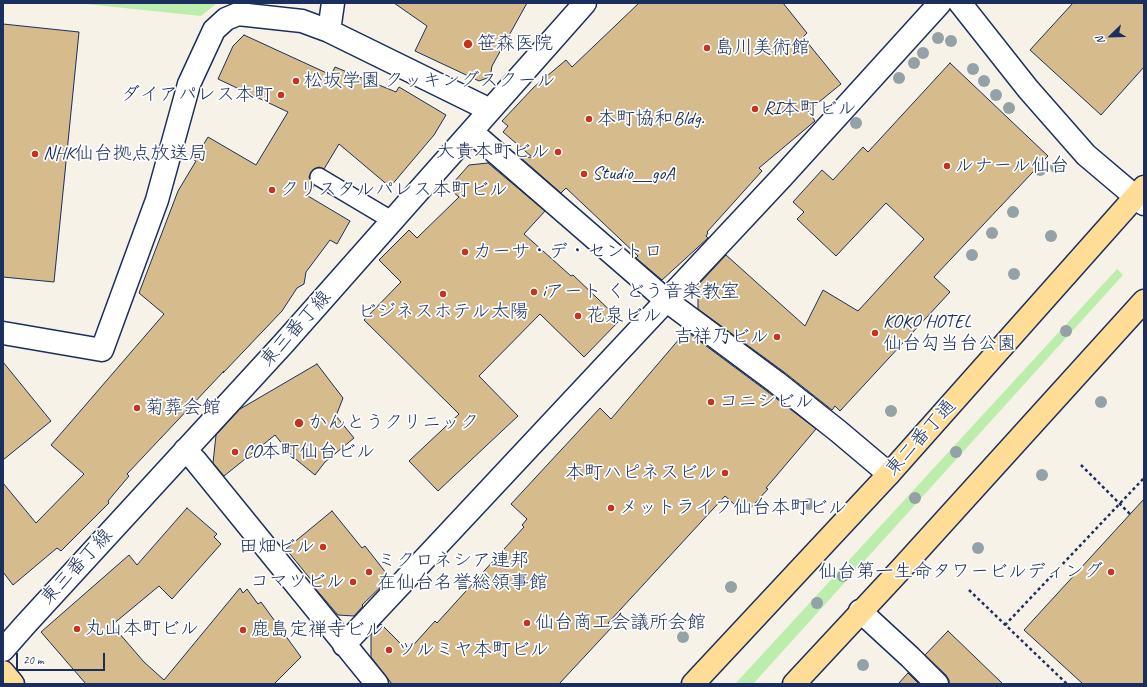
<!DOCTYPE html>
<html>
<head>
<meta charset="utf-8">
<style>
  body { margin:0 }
  #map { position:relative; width:1147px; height:687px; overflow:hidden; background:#f7f2e8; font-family:Caveat,sans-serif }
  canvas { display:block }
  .frame { position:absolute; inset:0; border:4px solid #1b2f5e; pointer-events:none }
  .north { position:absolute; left:1091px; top:16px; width:40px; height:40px; -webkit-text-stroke:3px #fff; paint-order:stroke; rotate:247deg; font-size:11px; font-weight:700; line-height:16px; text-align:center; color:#1b2f5e }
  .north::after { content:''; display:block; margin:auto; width:14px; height:18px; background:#1b2f5e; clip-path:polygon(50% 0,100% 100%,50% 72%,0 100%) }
  .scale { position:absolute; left:16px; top:653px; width:89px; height:18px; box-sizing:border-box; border:2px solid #1b2f5e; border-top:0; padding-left:5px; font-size:12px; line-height:14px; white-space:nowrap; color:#1b2f5e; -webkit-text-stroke:3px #fff; paint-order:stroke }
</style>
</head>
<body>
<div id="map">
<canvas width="1147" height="687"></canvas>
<div class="frame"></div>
<div class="north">N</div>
<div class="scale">20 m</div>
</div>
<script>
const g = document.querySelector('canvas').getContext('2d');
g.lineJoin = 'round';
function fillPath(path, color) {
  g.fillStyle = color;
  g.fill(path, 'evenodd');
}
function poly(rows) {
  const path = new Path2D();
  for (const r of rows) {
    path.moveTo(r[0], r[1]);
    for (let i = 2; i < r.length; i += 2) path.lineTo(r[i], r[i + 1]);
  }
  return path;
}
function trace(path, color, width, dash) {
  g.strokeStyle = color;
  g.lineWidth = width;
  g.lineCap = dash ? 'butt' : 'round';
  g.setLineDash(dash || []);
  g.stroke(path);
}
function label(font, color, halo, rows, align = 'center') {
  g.font = font + ' Caveat,"Klee One",sans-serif';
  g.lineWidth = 3.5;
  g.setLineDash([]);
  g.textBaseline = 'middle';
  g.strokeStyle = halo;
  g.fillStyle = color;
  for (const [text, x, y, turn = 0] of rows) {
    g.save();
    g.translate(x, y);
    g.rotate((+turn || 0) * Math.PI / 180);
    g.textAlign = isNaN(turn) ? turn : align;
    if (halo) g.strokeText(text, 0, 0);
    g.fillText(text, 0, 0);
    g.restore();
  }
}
fillPath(poly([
  [76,3,217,3,201,16],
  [1117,269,1123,275,753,684,735,684]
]), '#bcedac');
const building = poly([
  [394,3,527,3,492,66,490,77,479,81,415,51,427,26,394,3],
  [639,3,783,3,807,33,803,37,841,84,808,111,815,121,759,168,762,171,707,232,708,233,706,236,708,238,662,280,636,258,638,256,566,188,561,193,521,158,532,157,503,132,508,126,502,121,534,87,566,60,572,67,639,3],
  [1073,3,1144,3,1144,67,1101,115,1030,50,1073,3],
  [3,24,79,32,54,282,3,277,3,24],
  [244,35,331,75,335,67,396,92,399,87,446,115,434,135,390,187,339,144,324,169,319,167,314,169,311,172,309,177,311,182,314,186,308,196,350,221,337,244,330,240,306,272,304,284,297,288,282,311,223,373,224,371,127,474,129,476,108,501,109,503,61,551,57,548,13,585,3,572,3,483,36,523,84,474,51,445,164,314,139,293,178,191,196,161,194,160,208,137,256,165,288,112,218,79,233,46,244,35],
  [950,63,1048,156,934,277,950,292,840,411,835,406,832,410,784,372,698,309,698,285,726,255,805,326,823,290,858,311,924,239,886,203,836,256,797,219,804,212,793,202,822,170,833,180,863,147,868,152,950,63],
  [488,163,545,211,524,234,571,276,573,275,620,320,584,357,540,314,479,376,518,416,438,491,409,461,459,414,364,320,401,282,379,260,409,230,417,238,459,197,453,192,453,183,469,165,488,163],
  [686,331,768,392,816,429,766,488,768,489,745,514,725,496,608,623,612,627,559,684,392,684,371,657,371,635,381,624,408,651,435,621,437,623,524,527,522,525,527,519,511,504,600,408,611,419,686,331],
  [3,362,51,421,3,460,3,362],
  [317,364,343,398,336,416,354,438,325,462,315,475,293,457,275,435,224,476,213,463,216,435,240,409,317,364],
  [1144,499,1144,684,1083,684,1024,630,1144,499],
  [187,508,217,534,214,537,221,544,172,599,159,586,112,625,144,662,164,680,240,588,243,593,247,589,258,604,261,602,301,657,274,684,86,684,41,632,129,555,137,565,187,508],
  [332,511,362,548,365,546,390,578,362,605,363,606,354,616,338,615,314,587,316,586,286,549,332,511],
  [948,631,1003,684,949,684,949,680,946,675,925,655,948,631],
  [908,673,919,684,898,684,908,673]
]);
fillPath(building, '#d6bc8c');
trace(building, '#1b2f5e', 1);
const lane = poly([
  [319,177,393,221]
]);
const street = poly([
  [960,3,1028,89,1086,155,1144,204],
  [329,31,333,3],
  [472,132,667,301,776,382,838,431,889,474],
  [3,333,102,350,157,200,189,84,214,30,226,19,238,14,302,21,329,31,490,110],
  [185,450,195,460,377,684],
  [860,611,910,657,937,684],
  [344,645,782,177,940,3],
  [3,650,25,625,284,343,585,3]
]);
const highway = poly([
  [3,672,13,684],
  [693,684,889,474,1144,187],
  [794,684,901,569,1144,301]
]);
trace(lane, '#1b2f5e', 20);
trace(street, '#1b2f5e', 25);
trace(highway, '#1b2f5e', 25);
trace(poly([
  [1081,465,1130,514],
  [969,590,1067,684],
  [1005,625,1144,478]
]), '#1b2f5e', 2.5, [3, 3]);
trace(lane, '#fff', 17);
trace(street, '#fff', 22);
trace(highway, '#ffdd96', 22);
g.fillStyle = '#94a1a7';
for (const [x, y] of [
  [938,38],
  [951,41],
  [923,53],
  [914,63],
  [973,69],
  [899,78],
  [984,81],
  [996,95],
  [1009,108],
  [856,123],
  [1056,167],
  [1040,170],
  [1013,212],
  [992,233],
  [1051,236],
  [972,255],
  [1014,274],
  [1066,331],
  [951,345],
  [1101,402],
  [891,411],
  [956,452],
  [1042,475],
  [915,498],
  [809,504],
  [978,548],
  [843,576],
  [731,587],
  [817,603],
  [683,637],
  [863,665]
]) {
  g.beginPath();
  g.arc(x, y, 6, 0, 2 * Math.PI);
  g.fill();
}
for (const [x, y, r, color] of [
  [468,44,5,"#c8321e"],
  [707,48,4,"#c8321e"],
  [296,81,4,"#c8321e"],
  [281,95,4,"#c8321e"],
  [755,109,4,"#c8321e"],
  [589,119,4,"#c8321e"],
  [558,152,4,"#c8321e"],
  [35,154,4,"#c8321e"],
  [947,166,4,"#c8321e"],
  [584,174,4,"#c8321e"],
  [272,190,4,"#c8321e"],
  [465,252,4,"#c8321e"],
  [534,292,4,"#c8321e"],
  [443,294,4,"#c8321e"],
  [578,316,4,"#c8321e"],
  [875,333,4,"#c8321e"],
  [777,337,4,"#c8321e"],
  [711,402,4,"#c8321e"],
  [137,408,4,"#c8321e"],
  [299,423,5,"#c8321e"],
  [235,452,4,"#c8321e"],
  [725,473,4,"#c8321e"],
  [611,508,4,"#c8321e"],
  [323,547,4,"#c8321e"],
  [369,572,4,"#c8321e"],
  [1111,572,4,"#c8321e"],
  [353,582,4,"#c8321e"],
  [527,623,4,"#c8321e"],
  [77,629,4,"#c8321e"],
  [243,630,4,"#c8321e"],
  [389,650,4,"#c8321e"]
]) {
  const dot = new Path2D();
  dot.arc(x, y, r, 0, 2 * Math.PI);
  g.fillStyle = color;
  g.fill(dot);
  trace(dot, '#fff', 1.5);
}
label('19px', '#1b2f5e', '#fff', [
  ["笹森医院",477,44],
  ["島川美術館",715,48],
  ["松坂学園 クッキングスクール",304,81],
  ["ダイアパレス本町",273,95,"right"],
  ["RI本町ビル",763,109],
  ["本町協和Bldg.",597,119],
  ["大貴本町ビル",550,152,"right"],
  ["NHK仙台拠点放送局",43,154],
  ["ルナール仙台",955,166],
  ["Studio＿goA",592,174],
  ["クリスタルパレス本町ビル",280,190],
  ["カーサ・デ・セントロ",473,252],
  ["iアート くどう音楽教室",542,292],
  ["ビジネスホテル太陽",443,312,"center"],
  ["花泉ビル",586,316],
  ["KOKO HOTEL",883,322],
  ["仙台勾当台公園",883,344],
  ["吉祥乃ビル",769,337,"right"],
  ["コニシビル",719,402],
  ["菊葬会館",145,408],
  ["かんとうクリニック",308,423],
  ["CO本町仙台ビル",243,452],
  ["本町ハピネスビル",717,473,"right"],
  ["メットライフ仙台本町ビル",619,508],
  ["田畑ビル",315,547,"right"],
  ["ミクロネシア連邦",377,561],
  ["在仙台名誉総領事館",377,583],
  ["仙台第一生命タワービルディング",1103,572,"right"],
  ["コマツビル",345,582,"right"],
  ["仙台商工会議所会館",535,623],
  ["丸山本町ビル",85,629],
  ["鹿島定禅寺ビル",251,630],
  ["ツルミヤ本町ビル",397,650]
], 'left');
label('19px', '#1b2f5e', '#fff', [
  ["東三番丁線",296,329,-48],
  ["東二番丁通",921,438,-48],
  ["東三番丁線",77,567,-47]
]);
</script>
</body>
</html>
